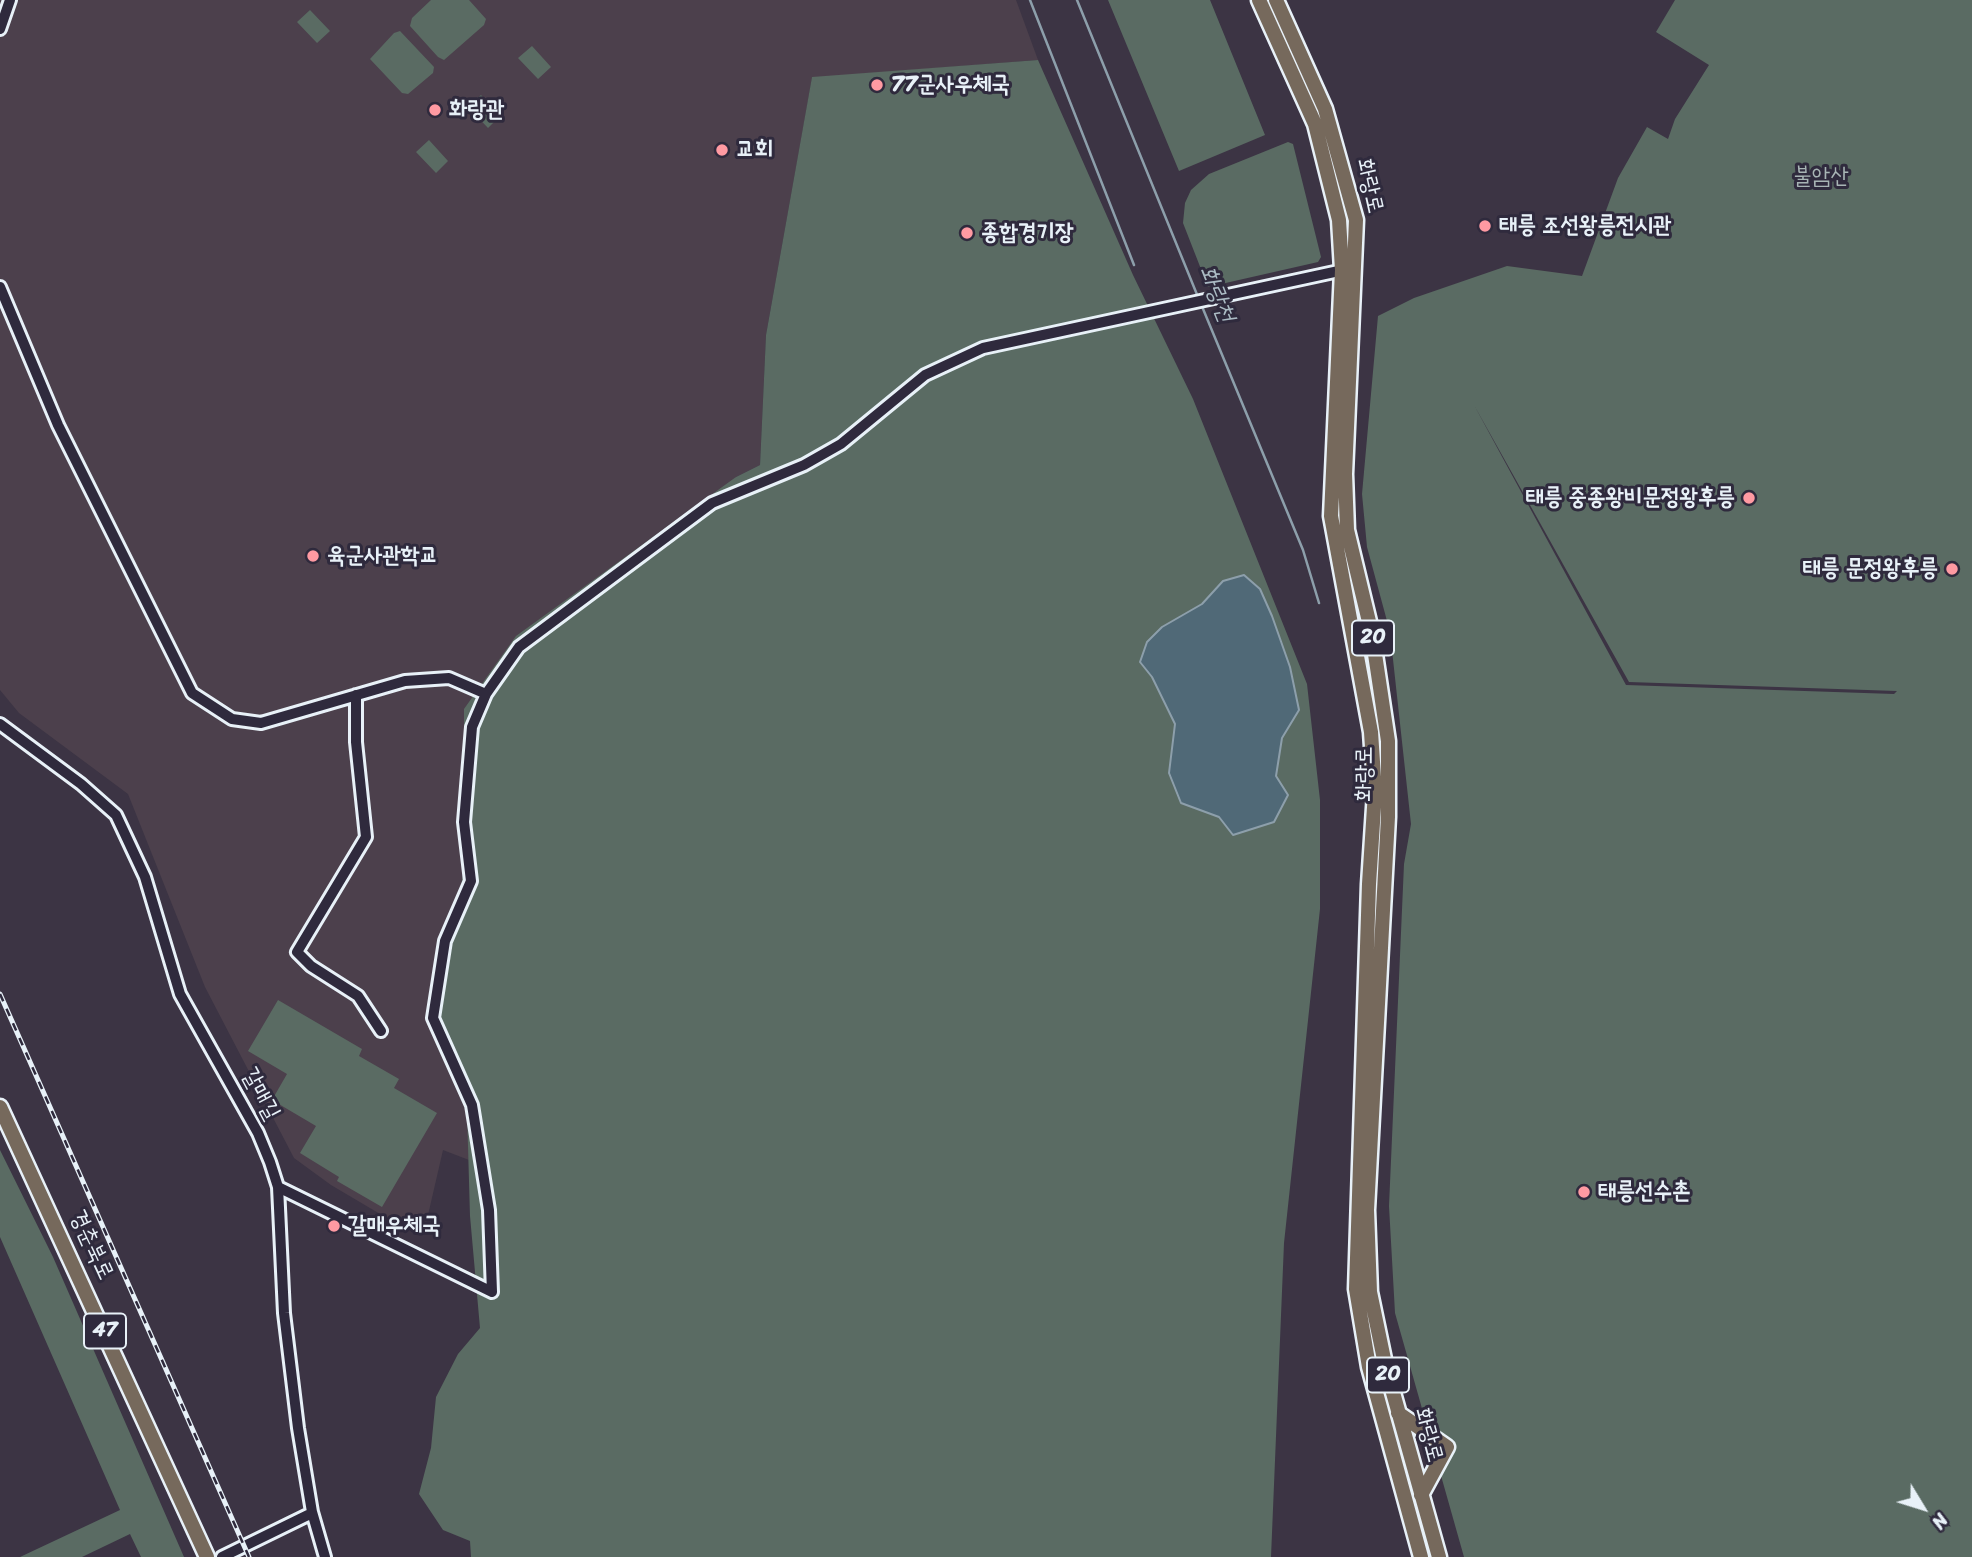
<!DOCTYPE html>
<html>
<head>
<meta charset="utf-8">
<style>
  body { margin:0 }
  #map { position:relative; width:1972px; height:1557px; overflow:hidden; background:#3c3444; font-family:Sriracha,sans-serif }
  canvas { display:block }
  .north { position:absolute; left:1888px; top:1473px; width:70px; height:70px; -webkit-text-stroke:5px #2f2a3d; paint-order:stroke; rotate:128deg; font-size:19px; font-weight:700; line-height:28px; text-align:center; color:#e8f1f8 }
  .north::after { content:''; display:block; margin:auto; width:24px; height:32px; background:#e8f1f8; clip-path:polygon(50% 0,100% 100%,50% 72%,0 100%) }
</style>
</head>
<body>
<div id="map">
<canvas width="1972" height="1557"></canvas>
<div class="north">N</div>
</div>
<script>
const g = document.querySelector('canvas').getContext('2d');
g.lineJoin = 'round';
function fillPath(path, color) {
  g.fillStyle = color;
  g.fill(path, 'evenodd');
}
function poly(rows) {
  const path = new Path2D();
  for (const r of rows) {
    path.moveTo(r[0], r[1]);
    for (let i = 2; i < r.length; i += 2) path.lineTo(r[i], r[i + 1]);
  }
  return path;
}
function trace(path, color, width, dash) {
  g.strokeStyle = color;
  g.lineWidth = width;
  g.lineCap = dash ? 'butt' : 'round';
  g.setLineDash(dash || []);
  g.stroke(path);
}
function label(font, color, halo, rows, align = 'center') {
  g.font = font + ' Sriracha,"Poor Story",sans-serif';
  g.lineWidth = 6;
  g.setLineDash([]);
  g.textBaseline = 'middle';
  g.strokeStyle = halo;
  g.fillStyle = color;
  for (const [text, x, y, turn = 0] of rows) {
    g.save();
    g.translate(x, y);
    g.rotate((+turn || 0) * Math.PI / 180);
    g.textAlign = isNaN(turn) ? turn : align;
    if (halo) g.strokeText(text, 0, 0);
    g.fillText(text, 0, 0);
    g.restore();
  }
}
fillPath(poly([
  [0,0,1016,0,1038,60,812,78,766,335,760,465,736,477,466,816,464,867,450,958,437,1015,466,1077,469,1160,443,1150,428,1215,397,1224,331,1185,294,1158,205,987,128,794,19,713,0,690]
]), '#4c404c');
fillPath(poly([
  [431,0,469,0,486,19,484,25,444,60,438,57,410,26,412,18],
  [1108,0,1210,0,1265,135,1179,171],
  [1675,0,1972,0,1972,1557,1464,1557,1395,1313,1389,1206,1404,864,1411,824,1390,632,1367,547,1362,494,1378,316,1414,298,1507,266,1582,276,1618,178,1647,127,1668,139,1675,119,1709,65,1656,32],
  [1474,405,1629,682,1897,691,1894,694,1626,685],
  [310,10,330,31,317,43,297,22],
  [400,31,434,67,433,73,408,94,402,93,370,59,394,33],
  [532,46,551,67,538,79,518,58],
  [1038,60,1133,275,1193,399,1307,684,1320,800,1320,909,1284,1243,1271,1557,471,1557,470,1541,443,1530,419,1494,431,1448,436,1397,458,1354,480,1328,470,1216,466,1077,437,1015,450,958,464,867,464,709,516,636,736,477,760,465,766,335,812,77],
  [481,95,500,116,488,128,468,107],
  [429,140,448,161,436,173,416,152],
  [1288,142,1293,144,1321,257,1318,262,1208,287,1183,223,1185,203,1191,190,1209,174],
  [278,1000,362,1049,359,1056,399,1079,394,1088,437,1113,382,1207,337,1181,339,1177,300,1153,316,1126,272,1100,287,1074,248,1051],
  [0,1150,53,1257,184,1557,141,1557,130,1534,82,1557,20,1557,120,1510,0,1237]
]), '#5a6b63');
const water = poly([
  [1244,575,1260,589,1272,616,1290,667,1299,710,1282,738,1276,776,1288,795,1274,822,1233,835,1219,817,1181,803,1169,773,1175,724,1152,677,1140,662,1147,642,1162,627,1202,604,1223,581,1244,575]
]);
fillPath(water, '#506977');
trace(water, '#8d9fab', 2);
trace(poly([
  [1030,0,1134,265],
  [1077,0,1198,297],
  [1201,304,1303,550,1319,603]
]), '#8d9fab', 2.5);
const minor = poly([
  [0,29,10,0],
  [0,287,58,425,192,693,232,719,261,723,405,681,449,678,486,694],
  [356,695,356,742,366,837,297,952,311,966,358,996,381,1031],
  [0,724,81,784,116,815,145,877,180,994,258,1133,270,1162,278,1187,284,1313,298,1428,312,1512,325,1557],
  [278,1187,492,1292,489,1210,472,1105,433,1018,445,941,471,881,464,822,472,727,486,694,519,647,712,503,804,465,841,444,925,375,983,348,1348,269],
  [222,1557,312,1513]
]);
const major = poly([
  [1259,0,1315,124,1339,220,1342,270,1331,516,1371,732,1375,792,1369,884,1356,1289,1369,1367,1421,1557],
  [1276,0,1325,109,1356,220,1345,474,1347,530,1372,634,1388,741,1388,817,1367,1210,1370,1292,1385,1364,1439,1557],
  [0,1107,207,1557],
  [1398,1413,1447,1447,1421,1495]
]);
trace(minor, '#e8f1f8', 16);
trace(major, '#e8f1f8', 19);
trace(minor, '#2f2a3d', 10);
trace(major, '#76695c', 14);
const rail = poly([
  [0,994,249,1557]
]);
trace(rail, '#e8f1f8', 5);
trace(rail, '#2f2a3d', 2.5, [8]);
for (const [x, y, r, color] of [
  [877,85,7,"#ff9aa2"],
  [435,110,7,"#ff9aa2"],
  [722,150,7,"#ff9aa2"],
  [1485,226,7,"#ff9aa2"],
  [967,233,7,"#ff9aa2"],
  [1749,498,7,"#ff9aa2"],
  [313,556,7,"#ff9aa2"],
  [1952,569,7,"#ff9aa2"],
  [1584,1192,7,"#ff9aa2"],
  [334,1226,7,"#ff9aa2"]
]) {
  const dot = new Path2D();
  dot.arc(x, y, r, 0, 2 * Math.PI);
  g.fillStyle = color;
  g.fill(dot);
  trace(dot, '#2f2a3d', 2.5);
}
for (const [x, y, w] of [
  [1373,638,42],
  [105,1331,42],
  [1388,1375,42]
]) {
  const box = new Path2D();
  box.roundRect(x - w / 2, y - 17.5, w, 35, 5);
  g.fillStyle = '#2f2a3d';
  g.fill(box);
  trace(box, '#e8f1f8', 2);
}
label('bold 21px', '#e8f1f8', null, [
  ["20",1373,638],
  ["47",105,1331],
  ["20",1388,1375]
]);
label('bold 23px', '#e8f1f8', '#2f2a3d', [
  ["77군사우체국",891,85],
  ["화랑관",449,110],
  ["교회",736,150],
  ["태릉 조선왕릉전시관",1499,226],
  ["종합경기장",981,233],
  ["태릉 중종왕비문정왕후릉",1735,498,"right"],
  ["육군사관학교",327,556],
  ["태릉 문정왕후릉",1938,569,"right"],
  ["태릉선수촌",1598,1192],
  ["갈매우체국",348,1226]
], 'left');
label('23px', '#a8b5b5', '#2f2a3d', [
  ["불암산",1821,177]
]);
label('23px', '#e8f1f8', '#2f2a3d', [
  ["화랑로",1369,186,77],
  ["화랑로",1365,774,-90],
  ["갈매길",260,1094,62],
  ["경춘북로",91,1245,65],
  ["화랑로",1428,1435,75]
]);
label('italic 24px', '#abbbc4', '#2f2a3d', [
  ["화랑천",1216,294,68]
]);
</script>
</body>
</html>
